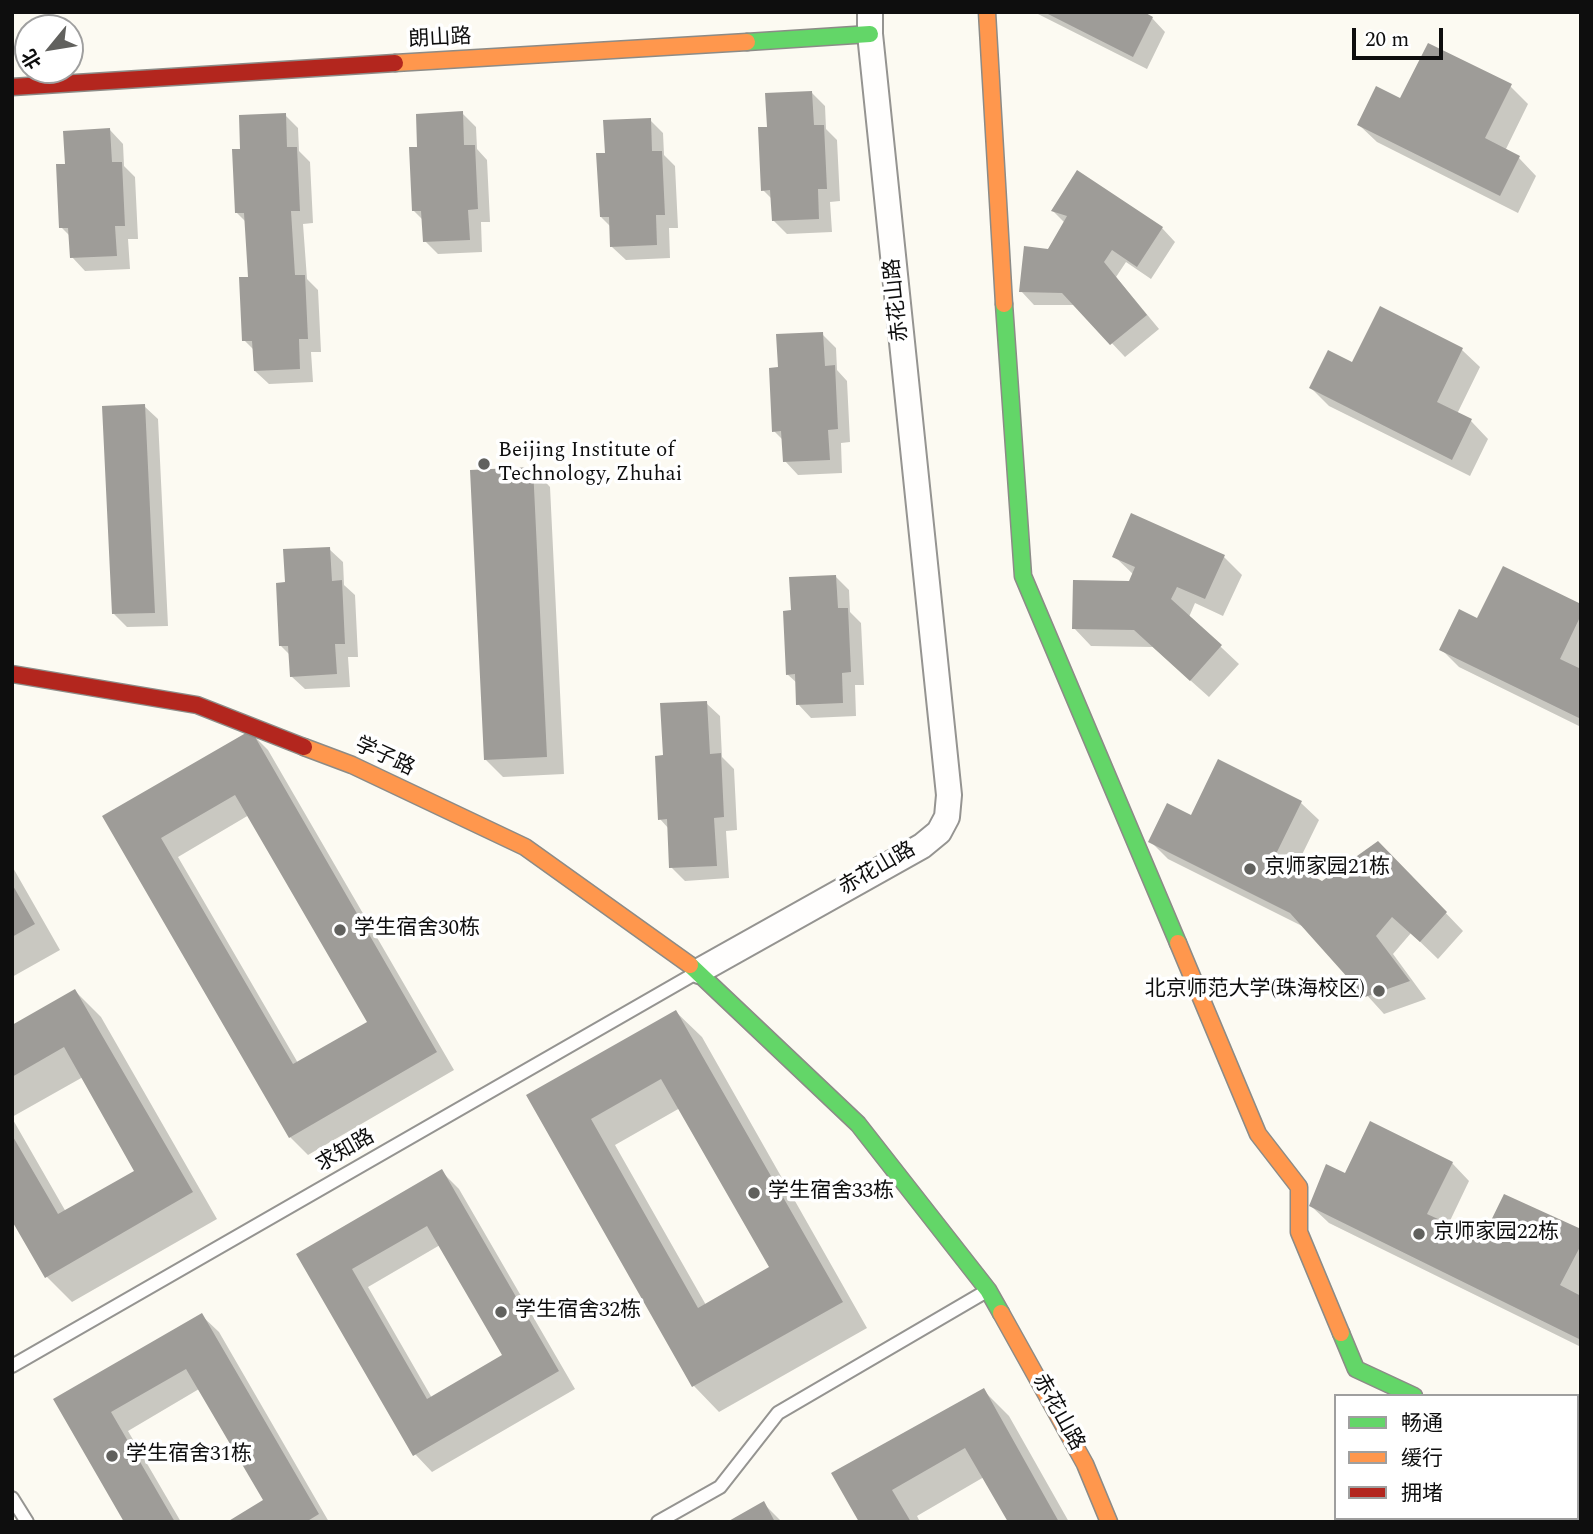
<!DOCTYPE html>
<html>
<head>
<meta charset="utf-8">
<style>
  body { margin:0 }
  #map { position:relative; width:1593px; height:1534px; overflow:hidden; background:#fcfaf2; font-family:Spectral,"Noto Sans SC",serif }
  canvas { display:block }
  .frame { position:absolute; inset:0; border:14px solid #0e0e0e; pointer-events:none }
  .legend { position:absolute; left:1334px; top:1394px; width:245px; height:126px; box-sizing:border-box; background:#fff; border:2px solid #9f9f9f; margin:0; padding:9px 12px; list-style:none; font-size:21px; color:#0e0e0e }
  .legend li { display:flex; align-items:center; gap:14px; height:35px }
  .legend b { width:35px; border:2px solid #9f9f9f }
  .north { position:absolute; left:14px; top:14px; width:70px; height:70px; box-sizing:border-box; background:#fff; border:2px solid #9f9f9f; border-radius:50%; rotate:240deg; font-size:19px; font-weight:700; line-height:28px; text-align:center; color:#0e0e0e }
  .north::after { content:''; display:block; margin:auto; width:24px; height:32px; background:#61615e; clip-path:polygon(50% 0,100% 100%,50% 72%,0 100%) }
  .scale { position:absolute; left:1352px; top:28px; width:91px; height:32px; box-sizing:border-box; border:4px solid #0e0e0e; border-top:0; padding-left:9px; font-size:21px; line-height:24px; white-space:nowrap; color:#0e0e0e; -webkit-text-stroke:5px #fff; paint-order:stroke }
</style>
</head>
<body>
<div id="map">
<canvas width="1593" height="1534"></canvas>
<div class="frame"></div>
<ul class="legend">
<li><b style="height:9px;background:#63d668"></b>畅通</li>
<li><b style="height:9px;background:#ff974d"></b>缓行</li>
<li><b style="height:9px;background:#b3261e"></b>拥堵</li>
</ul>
<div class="north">北</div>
<div class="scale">20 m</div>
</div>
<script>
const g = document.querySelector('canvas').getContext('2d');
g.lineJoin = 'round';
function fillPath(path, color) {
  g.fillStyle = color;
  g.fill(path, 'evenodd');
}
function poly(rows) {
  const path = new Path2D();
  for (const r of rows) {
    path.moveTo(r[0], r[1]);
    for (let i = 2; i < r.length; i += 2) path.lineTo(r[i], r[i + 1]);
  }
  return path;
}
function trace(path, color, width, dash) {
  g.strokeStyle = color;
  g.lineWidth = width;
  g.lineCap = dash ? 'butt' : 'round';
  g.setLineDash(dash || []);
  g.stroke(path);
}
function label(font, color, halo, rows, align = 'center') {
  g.font = font + ' Spectral,"Noto Sans SC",serif';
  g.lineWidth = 7;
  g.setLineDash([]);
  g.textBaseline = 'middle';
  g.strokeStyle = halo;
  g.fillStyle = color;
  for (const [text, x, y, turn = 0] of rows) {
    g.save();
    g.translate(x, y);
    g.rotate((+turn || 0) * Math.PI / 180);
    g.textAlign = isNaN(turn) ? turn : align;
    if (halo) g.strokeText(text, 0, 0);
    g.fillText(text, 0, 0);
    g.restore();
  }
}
fillPath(poly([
  [1034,12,1140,12,1152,18,1165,32,1147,69],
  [1510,86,1528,104,1505,151,1519,158,1536,176,1518,213,1377,142,1359,125,1401,100],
  [812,93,825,106,826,129,837,140,840,201,830,202,832,232,787,234,773,220,773,200,763,190,769,128],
  [462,113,476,127,477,149,487,160,490,222,481,222,482,252,438,254,425,241,423,220,413,210],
  [285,115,298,128,299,151,310,162,313,223,303,224,307,279,318,290,321,352,311,352,313,382,269,384,255,371,254,350,244,340,250,278,246,222,236,212,242,150],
  [650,120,663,133,664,155,675,166,678,228,669,228,670,258,626,260,612,247,611,227,601,217,607,154],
  [110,130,123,144,124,166,135,177,138,239,128,239,130,269,85,271,72,257,71,237,61,227,67,165],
  [1053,211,1162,228,1175,242,1151,279,1126,262,1116,277,1159,329,1125,357,1076,305,1034,305,1021,291,1065,223],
  [1380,309,1462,350,1480,367,1457,414,1471,421,1488,439,1470,476,1329,406,1311,388,1353,364],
  [822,334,836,348,837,370,847,381,850,442,841,443,842,473,798,475,785,461,784,441,774,431,780,369],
  [144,406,158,419,168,626,127,627,114,614],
  [533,469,550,487,564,774,503,777,485,759],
  [329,549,343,562,344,585,355,595,358,657,348,657,350,687,305,689,291,676,290,655,281,646,287,584],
  [1114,556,1224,557,1242,575,1223,616,1195,603,1189,617,1239,664,1209,697,1153,647,1091,646,1074,628,1131,582,1134,575],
  [836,577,849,590,850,612,861,623,864,685,855,685,856,716,811,718,798,704,797,683,787,674,793,612],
  [1581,606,1581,727,1459,667,1441,649,1478,621],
  [706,703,720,716,722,757,734,769,737,830,726,831,729,878,685,881,671,867,669,829,660,819,665,757],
  [250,732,268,750,454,1070,308,1155,290,1137,104,816],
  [249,815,369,1022,298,1063,178,857],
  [1301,803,1319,820,1295,869,1322,884,1396,861,1463,931,1438,959,1411,933,1393,954,1426,999,1384,1014,1306,928,1168,859,1150,841,1192,818],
  [12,866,60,950,12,977],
  [75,991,101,1017,217,1219,72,1302,47,1277,12,1217,12,1118,66,1212,137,1172,83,1077,12,1117,12,1027],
  [676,1012,702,1037,867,1328,719,1412,694,1386,528,1096],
  [680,1108,772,1268,706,1305,615,1145],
  [1452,1163,1469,1181,1448,1225,1483,1242,1581,1231,1581,1347,1329,1223,1311,1206,1346,1176],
  [442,1172,459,1189,575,1389,432,1472,415,1454,298,1255],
  [440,1245,504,1356,432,1398,368,1287],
  [201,1315,219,1332,329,1522,230,1522,266,1501,199,1389,128,1431,181,1522,126,1522,55,1400],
  [983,1390,1009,1416,1069,1522,1010,1522,984,1477,917,1516,920,1522,861,1522],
  [763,1503,782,1522,730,1522]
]), '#0003');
fillPath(poly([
  [1044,12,1144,12,1153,17,1133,57],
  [1428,43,1512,84,1485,138,1520,156,1500,196,1357,125,1376,86,1400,98],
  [812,91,814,125,824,125,827,189,818,189,819,219,772,221,770,190,761,191,758,127,767,127,765,93],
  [463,111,464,145,475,145,478,209,468,210,470,240,423,242,421,211,412,211,409,147,417,147,416,114],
  [286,113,287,147,297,147,300,211,291,211,295,275,305,275,308,339,299,339,300,369,254,371,252,341,242,341,239,277,248,277,244,213,235,213,232,149,240,149,239,115],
  [651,118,652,151,662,151,665,215,656,215,657,245,610,247,609,217,600,217,596,153,605,153,603,120],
  [110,128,112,162,122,162,125,226,115,226,117,256,70,258,68,228,59,228,56,164,65,164,63,131],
  [1077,170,1163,227,1137,267,1112,250,1104,262,1147,315,1110,345,1062,293,1019,292,1024,246,1048,249,1067,216,1051,211],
  [1380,306,1463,348,1437,402,1472,419,1452,460,1309,388,1328,350,1352,362],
  [823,332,825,366,835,365,838,429,828,430,830,460,783,462,781,431,772,432,769,368,778,367,776,334],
  [145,404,155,613,112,614,102,406],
  [533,467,547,757,484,760,470,470],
  [1131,513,1225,555,1205,599,1177,587,1171,599,1222,645,1190,681,1134,630,1072,629,1073,580,1129,581,1135,567,1112,557],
  [330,547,332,581,342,580,345,644,335,644,337,674,290,677,288,646,279,646,276,583,285,582,283,549],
  [1503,566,1581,604,1581,615,1560,659,1581,669,1581,719,1439,650,1459,609,1477,618],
  [836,575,838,608,848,608,851,672,842,673,843,703,796,705,795,674,786,675,783,611,791,610,789,577],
  [707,701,710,754,721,753,724,817,714,818,717,866,669,868,667,819,658,820,655,756,663,755,660,703],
  [251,730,437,1052,289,1138,102,816],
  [235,795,367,1022,293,1064,161,838],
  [1218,759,1302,801,1275,856,1322,881,1378,841,1447,912,1420,942,1392,917,1376,936,1410,981,1365,997,1290,913,1148,842,1167,803,1191,815],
  [12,884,35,924,12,937],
  [75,989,193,1192,45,1278,12,1221,12,1135,58,1214,134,1171,64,1047,12,1077,12,1025],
  [676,1010,843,1302,692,1387,526,1095],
  [661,1079,769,1267,698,1308,591,1119],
  [1370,1121,1453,1162,1427,1214,1482,1239,1504,1194,1581,1229,1581,1245,1560,1285,1581,1296,1579,1339,1309,1206,1326,1164,1345,1173],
  [442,1169,559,1371,413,1456,296,1254],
  [427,1226,502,1355,427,1399,352,1269],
  [202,1313,319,1514,306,1522,227,1522,263,1500,186,1369,111,1412,175,1522,124,1522,53,1399],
  [984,1388,1059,1522,1008,1522,965,1448,892,1490,911,1522,859,1522,831,1473],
  [764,1501,775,1522,727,1522]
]), '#9e9c98');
const lane = poly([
  [12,1366,696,973],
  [12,1498,27,1522],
  [658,1522,720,1487,778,1413,985,1292]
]);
const street = poly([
  [699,971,922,846,939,832,947,817,949,795,870,34,870,12],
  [1577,1472,1581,1474]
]);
const fast = poly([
  [747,42,870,34],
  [1004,304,1023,576,1178,943],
  [690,965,858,1124,988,1290,1001,1313],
  [1341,1333,1356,1369,1414,1396]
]);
const slow = poly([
  [987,12,1004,304],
  [395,63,747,42],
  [304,747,352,765,525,847,690,965],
  [1178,943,1258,1134,1299,1187,1299,1232,1341,1333],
  [1001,1313,1085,1464,1109,1522]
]);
const jam = poly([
  [12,87,395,63],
  [12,674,197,705,304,747]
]);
trace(lane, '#959491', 16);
trace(street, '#959491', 28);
trace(fast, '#8c8b87', 19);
trace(slow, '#8c8b87', 19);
trace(jam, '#8c8b87', 19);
trace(lane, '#fffefd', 12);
trace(street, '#fffefd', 24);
trace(fast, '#63d668', 16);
trace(slow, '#ff974d', 16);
trace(jam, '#b3261e', 16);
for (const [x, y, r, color] of [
  [484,464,7,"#61615e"],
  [1250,869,7,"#61615e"],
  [340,930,7,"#61615e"],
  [1379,991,7,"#61615e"],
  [754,1193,7,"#61615e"],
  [1419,1234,7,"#61615e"],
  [501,1312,7,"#61615e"],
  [112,1456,7,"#61615e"]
]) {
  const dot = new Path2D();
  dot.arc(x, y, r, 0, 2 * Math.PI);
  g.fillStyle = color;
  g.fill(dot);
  trace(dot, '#fff', 2.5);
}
label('21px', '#0e0e0e', '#fff', [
  ["朗山路",440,40,-3],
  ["赤花山路",898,300,-96],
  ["学子路",384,758,25],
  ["赤花山路",878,870,-30],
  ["求知路",346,1152,-30],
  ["赤花山路",1057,1413,61]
]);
label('21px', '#0e0e0e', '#fff', [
  ["Beijing Institute of",498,452],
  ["Technology, Zhuhai",498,476],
  ["京师家园21栋",1264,869],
  ["学生宿舍30栋",354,930],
  ["北京师范大学(珠海校区)",1365,991,"right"],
  ["学生宿舍33栋",768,1193],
  ["京师家园22栋",1433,1234],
  ["学生宿舍32栋",515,1312],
  ["学生宿舍31栋",126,1456]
], 'left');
</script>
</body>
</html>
